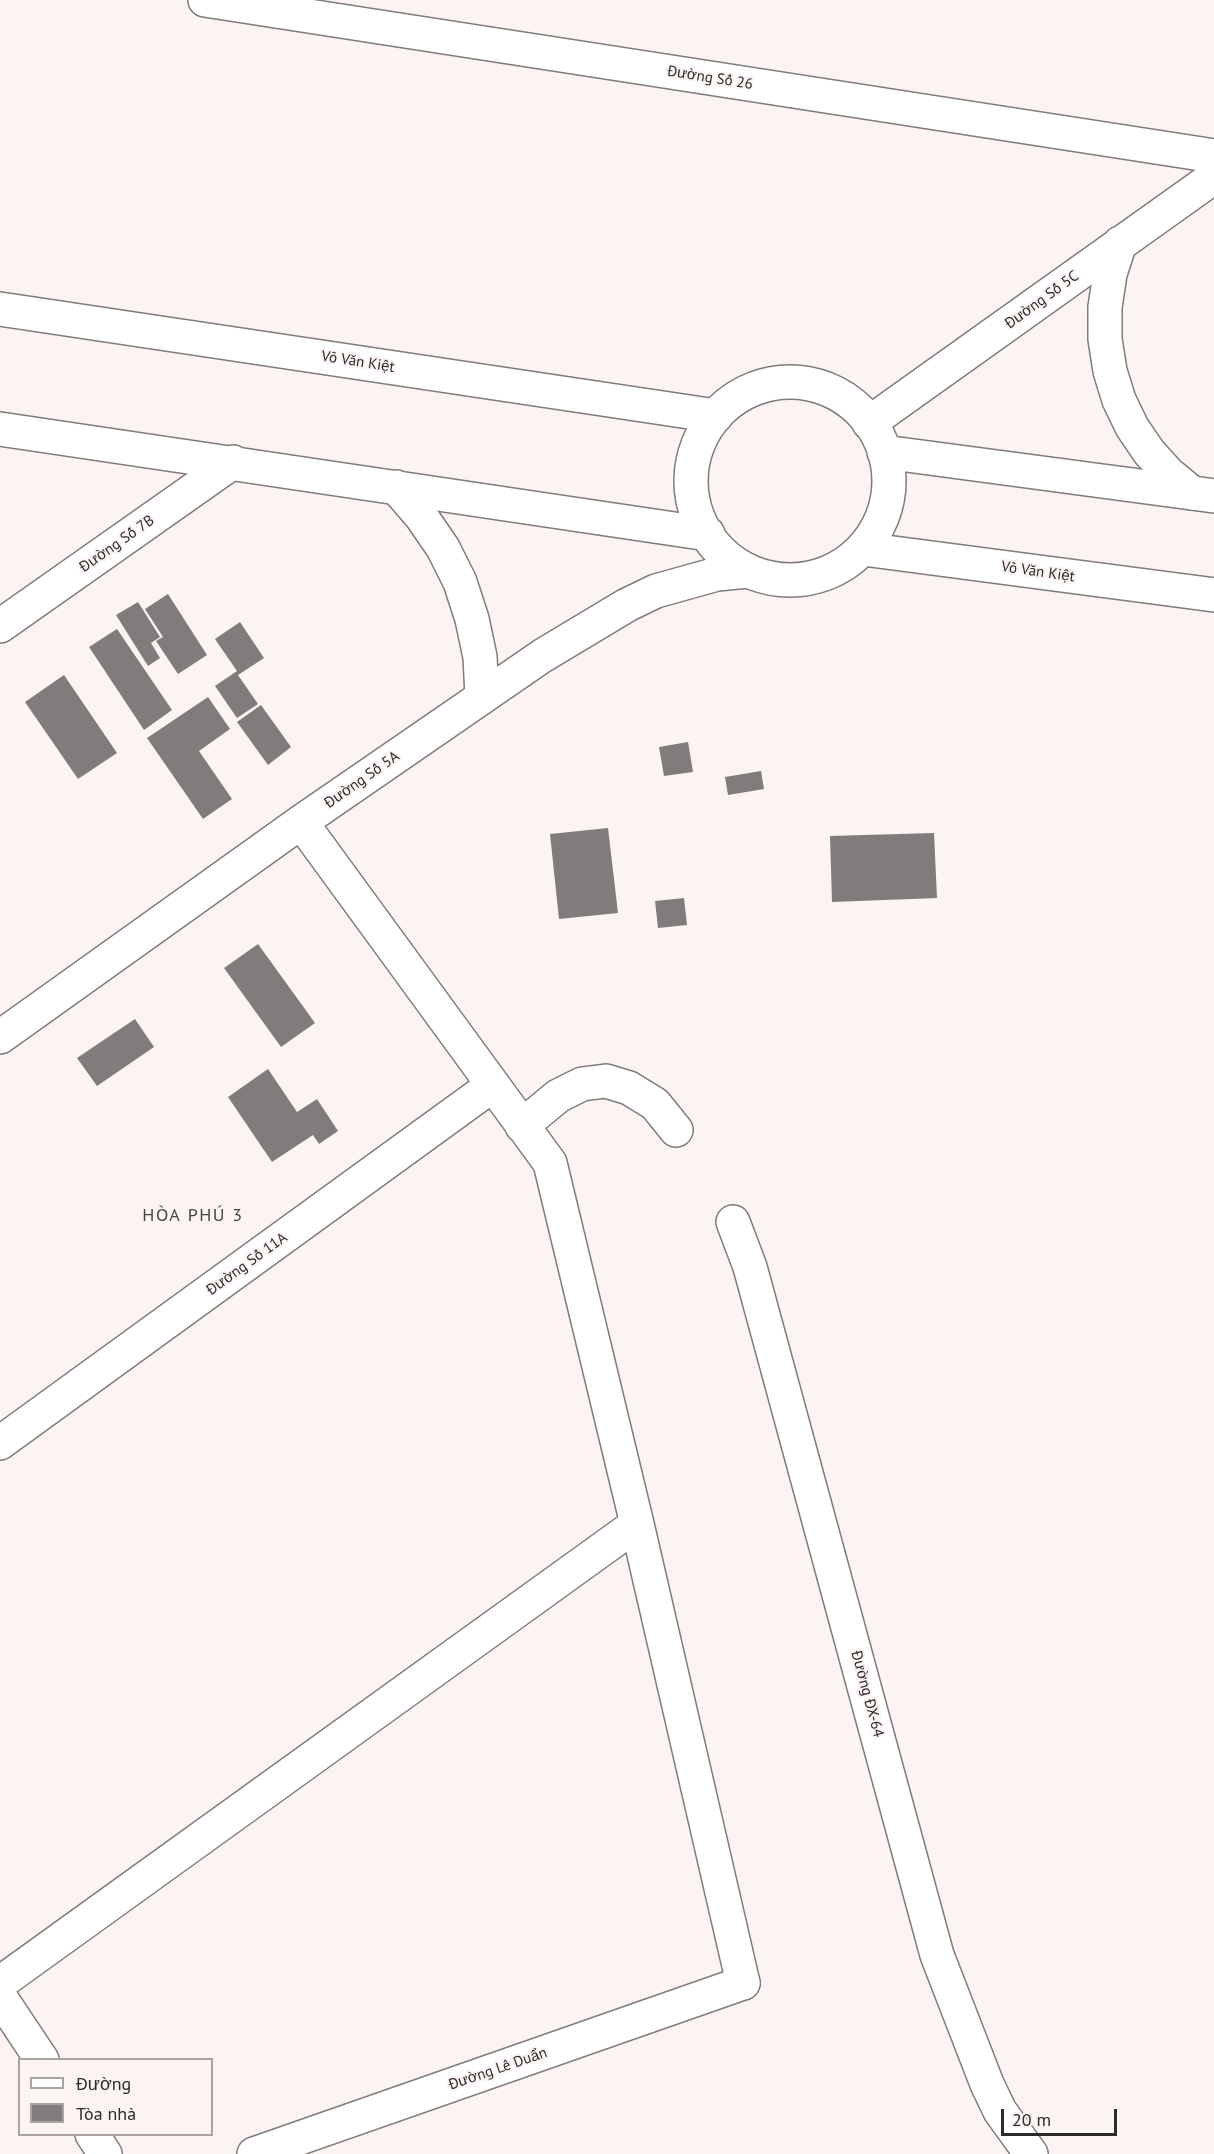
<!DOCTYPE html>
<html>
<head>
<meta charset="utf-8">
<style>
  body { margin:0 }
  #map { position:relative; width:1214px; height:2154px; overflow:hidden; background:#fbf4f2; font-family:"PT Sans",sans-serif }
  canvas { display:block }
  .legend { position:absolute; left:18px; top:2058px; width:195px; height:78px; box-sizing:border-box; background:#fbf4f2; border:2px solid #a9a3a2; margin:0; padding:8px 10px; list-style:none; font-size:18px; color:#2d2a2a }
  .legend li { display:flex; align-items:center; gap:12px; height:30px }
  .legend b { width:30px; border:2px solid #a9a3a2 }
  .scale { position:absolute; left:1001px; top:2109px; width:116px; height:27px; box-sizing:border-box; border:3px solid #2d2a2a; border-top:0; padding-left:8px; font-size:18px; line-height:21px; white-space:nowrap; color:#2d2a2a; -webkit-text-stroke:4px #fbf4f2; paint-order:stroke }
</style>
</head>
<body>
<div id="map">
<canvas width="1214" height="2154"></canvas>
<ul class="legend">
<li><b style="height:8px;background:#fff"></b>Đường</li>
<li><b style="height:16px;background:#817b7c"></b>Tòa nhà</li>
</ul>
<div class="scale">20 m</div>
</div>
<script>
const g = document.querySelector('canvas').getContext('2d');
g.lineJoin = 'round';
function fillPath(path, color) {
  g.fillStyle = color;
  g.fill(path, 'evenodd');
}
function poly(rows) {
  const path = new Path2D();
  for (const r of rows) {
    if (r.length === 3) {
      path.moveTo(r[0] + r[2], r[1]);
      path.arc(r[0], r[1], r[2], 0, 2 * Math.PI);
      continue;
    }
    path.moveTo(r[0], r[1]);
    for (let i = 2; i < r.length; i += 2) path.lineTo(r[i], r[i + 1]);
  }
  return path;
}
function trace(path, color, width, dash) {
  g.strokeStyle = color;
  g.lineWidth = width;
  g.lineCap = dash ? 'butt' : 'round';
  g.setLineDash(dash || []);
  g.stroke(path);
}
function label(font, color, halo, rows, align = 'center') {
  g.font = font + ' "PT Sans",sans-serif';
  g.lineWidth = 4.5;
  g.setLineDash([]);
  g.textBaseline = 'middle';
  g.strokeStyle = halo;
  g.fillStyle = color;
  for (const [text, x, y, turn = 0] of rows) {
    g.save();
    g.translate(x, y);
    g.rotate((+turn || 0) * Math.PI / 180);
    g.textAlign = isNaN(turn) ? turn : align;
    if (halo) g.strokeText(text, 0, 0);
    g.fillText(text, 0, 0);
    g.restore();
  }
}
fillPath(poly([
  [168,594,207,655,178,674,156,641,163,637,145,609],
  [138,602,160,637,151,643,160,658,148,666,116,615],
  [240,622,264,658,238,675,258,704,237,718,215,686,237,671,215,639],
  [117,629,172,710,144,730,89,647],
  [64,675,117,753,78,779,25,702],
  [208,697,230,729,199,751,232,799,203,819,147,738],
  [261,705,291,747,268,765,237,722],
  [688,742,693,772,664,776,659,747],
  [761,771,764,789,728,795,725,777],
  [608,828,618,913,559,919,550,834],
  [934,833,937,898,832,902,830,836],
  [684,898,687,925,658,928,655,901],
  [258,944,315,1023,281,1047,224,968],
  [135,1019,154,1047,97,1086,77,1058],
  [268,1069,297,1112,317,1099,338,1131,319,1144,313,1135,272,1162,228,1097]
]), '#817b7c');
const minor = poly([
  [205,0,1214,156],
  [1120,243,1110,274,1105,307,1105,339,1110,371,1119,400,1132,427,1149,452,1169,474,1192,493],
  [869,423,1214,177],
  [396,487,421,516,443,548,460,582,472,619,480,657,482,697],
  [0,626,233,462],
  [301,822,550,1163,637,1524,743,1983],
  [0,1037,301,822,542,656,627,605,656,591,717,574,748,571],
  [522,1126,558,1096,582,1084,606,1081,629,1088,655,1104,676,1130],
  [733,1222,750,1267,937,1955,987,2084,1000,2111,1031,2154],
  [0,1443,493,1085],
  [0,1983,637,1524],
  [0,1997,42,2060],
  [92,2134,105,2154]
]);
const tertiary = poly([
  [254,2154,743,1983]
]);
const secondary = poly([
  [0,309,716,416],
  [790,481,99],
  [0,429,708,534],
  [884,452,1214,496],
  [863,549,1214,595]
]);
trace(minor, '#817b7a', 36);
trace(tertiary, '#817b7a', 36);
trace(secondary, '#817b7a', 36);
trace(minor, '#fff', 33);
trace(tertiary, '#fff', 33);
trace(secondary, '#fff', 33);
label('15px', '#2d2a2a', '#fbf4f2', [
  ["Đường Số 26",710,78,9],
  ["Đường Số 5C",1042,300,-36],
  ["Võ Văn Kiệt",358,362,9],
  ["Đường Số 7B",117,544,-35],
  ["Võ Văn Kiệt",1038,572,8],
  ["Đường Số 5A",362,780,-35],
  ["Đường Số 11A",247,1264,-36],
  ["Đường ĐX-64",867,1694,75],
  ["Đường Lê Duẩn",498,2069,-19]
]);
g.letterSpacing = '1.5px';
label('18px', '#494342', '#fbf4f2', [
  ["HÒA PHÚ 3",193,1216]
]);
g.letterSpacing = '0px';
</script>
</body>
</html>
